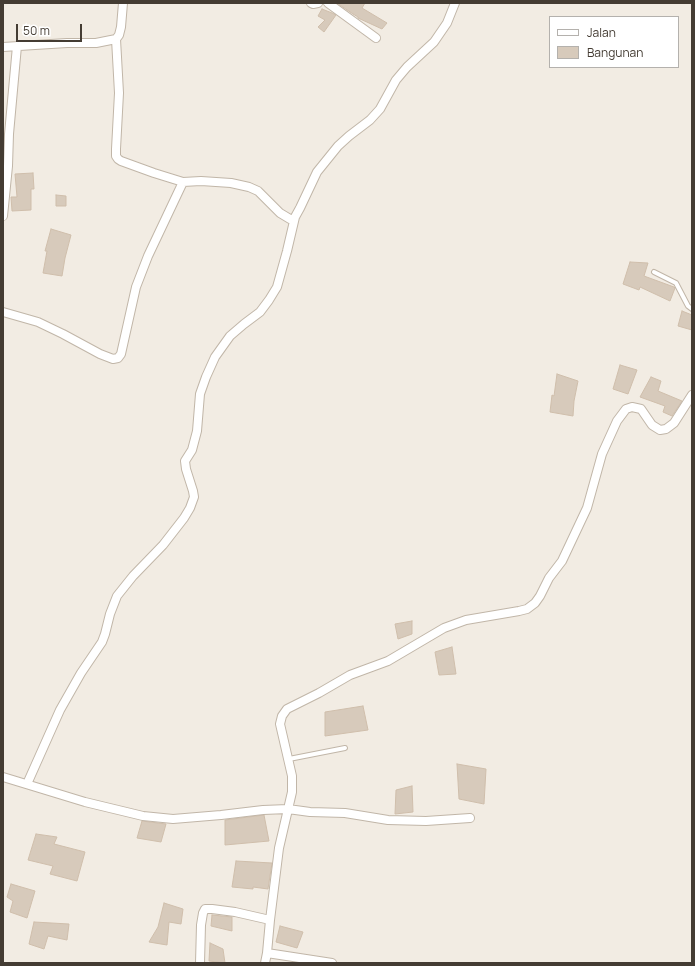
<!DOCTYPE html>
<html>
<head>
<meta charset="utf-8">
<style>
  body { margin:0 }
  #map { position:relative; width:695px; height:966px; overflow:hidden; background:#f2ece3; font-family:Manrope,sans-serif }
  canvas { display:block }
  .frame { position:absolute; inset:0; border:4px solid #443c33; pointer-events:none }
  .legend { position:absolute; left:549px; top:16px; width:130px; height:52px; box-sizing:border-box; background:#fff; border:1px solid #b4b1ad; margin:0; padding:5px 7px; list-style:none; font-size:12px; color:#443c33 }
  .legend li { display:flex; align-items:center; gap:8px; height:20px }
  .legend b { width:20px; border:1px solid #b4b1ad }
  .scale { position:absolute; left:16px; top:24px; width:66px; height:18px; box-sizing:border-box; border:2px solid #443c33; border-top:0; padding-left:5px; font-size:12px; line-height:14px; white-space:nowrap; color:#443c33; -webkit-text-stroke:3px #fff; paint-order:stroke }
</style>
</head>
<body>
<div id="map">
<canvas width="695" height="966"></canvas>
<div class="frame"></div>
<ul class="legend">
<li><b style="height:5px;background:#fff"></b>Jalan</li>
<li><b style="height:11px;background:#d7cabb"></b>Bangunan</li>
</ul>
<div class="scale">50 m</div>
</div>
<script>
const g = document.querySelector('canvas').getContext('2d');
g.lineJoin = 'round';
function fillPath(path, color) {
  g.fillStyle = color;
  g.fill(path, 'evenodd');
}
function poly(rows) {
  const path = new Path2D();
  for (const r of rows) {
    path.moveTo(r[0], r[1]);
    for (let i = 2; i < r.length; i += 2) path.lineTo(r[i], r[i + 1]);
  }
  return path;
}
function trace(path, color, width, dash) {
  g.strokeStyle = color;
  g.lineWidth = width;
  g.lineCap = dash ? 'butt' : 'round';
  g.setLineDash(dash || []);
  g.stroke(path);
}
const building = poly([
  [337,3,365,3,362,8,387,23,382,29,358,18,358,17,353,14,337,3],
  [322,9,332,13,336,15,324,32,318,27,325,20,318,16,322,9],
  [33,173,34,189,31,189,31,210,12,211,11,197,17,197,15,174,33,173],
  [56,195,66,196,66,206,56,206,56,195],
  [51,229,71,235,65,258,62,276,43,273,47,251,45,251,51,229],
  [630,262,648,263,644,276,674,287,675,288,670,301,640,287,639,290,623,284,630,262],
  [682,311,692,315,692,330,678,326,682,311],
  [620,365,637,370,628,394,613,389,620,365],
  [557,374,578,381,574,401,573,416,550,412,552,395,554,396,557,374],
  [651,377,661,381,658,391,682,401,672,416,663,412,665,406,640,397,651,377],
  [412,621,412,634,398,639,395,624,412,621],
  [452,647,456,674,439,675,435,652,452,647],
  [363,706,368,730,325,736,325,712,363,706],
  [457,764,486,769,484,804,459,799,457,764],
  [412,786,413,812,395,814,396,790,412,786],
  [264,815,269,841,225,845,225,820,264,815],
  [142,821,166,824,161,842,137,838,142,821],
  [36,834,57,837,54,844,85,852,77,881,50,874,53,866,28,860,36,834],
  [236,861,272,863,268,889,253,887,253,889,232,887,236,861],
  [11,884,35,891,27,918,10,912,13,901,7,897,11,884],
  [164,903,183,909,181,924,169,922,167,945,149,942,158,927,164,903],
  [212,915,232,917,232,931,211,926,212,915],
  [34,922,69,924,67,940,48,936,44,949,29,944,34,922],
  [280,926,303,932,297,948,276,942,280,926],
  [210,943,223,949,225,963,209,961,210,943]
]);
fillPath(building, '#d7cabb');
trace(building, '#cfbeab', 1);
const service = poly([
  [654,272,676,283,688,306,692,309],
  [289,759,345,748]
]);
const minor = poly([
  [311,3,313,4,318,3],
  [328,3,376,38],
  [116,39,119,93,116,149,116,156,118,159,121,161,154,173,183,182],
  [3,47,67,43,96,43,116,39,119,35,121,27,123,3],
  [3,216,8,166,9,134,17,46],
  [3,312,38,322,63,334,100,354,113,359,118,358,121,354,136,287,148,256,183,182,201,181,231,183,249,187,258,191,280,213,290,219,293,219,295,217,300,208,317,172,338,146,349,136,370,120,380,109,396,80,407,67,434,42,447,23,455,3],
  [3,777,85,802,143,816,173,819,221,815,263,810,288,809,310,812,345,813,388,820,426,821,470,818],
  [27,784,60,710,81,673,102,642,105,634,110,614,117,596,133,576,163,545,184,518,190,508,194,497,193,491,186,469,185,461,192,450,197,431,200,394,206,377,215,357,230,336,244,324,260,312,269,300,277,287,287,251,295,217],
  [267,953,332,963],
  [200,963,201,925,203,913,205,909,212,909,235,912,270,920],
  [265,963,267,953,270,920,279,848,292,792,292,776,280,724,282,716,287,709,319,693,350,675,388,661,444,628,466,620,519,611,527,609,535,603,540,596,549,578,562,561,587,508,602,454,617,421,626,409,632,407,641,409,652,425,660,430,666,429,674,423,692,395]
]);
trace(service, '#c1b6a8', 6);
trace(minor, '#c1b6a8', 10);
trace(service, '#fff', 4);
trace(minor, '#fff', 8);
</script>
</body>
</html>
